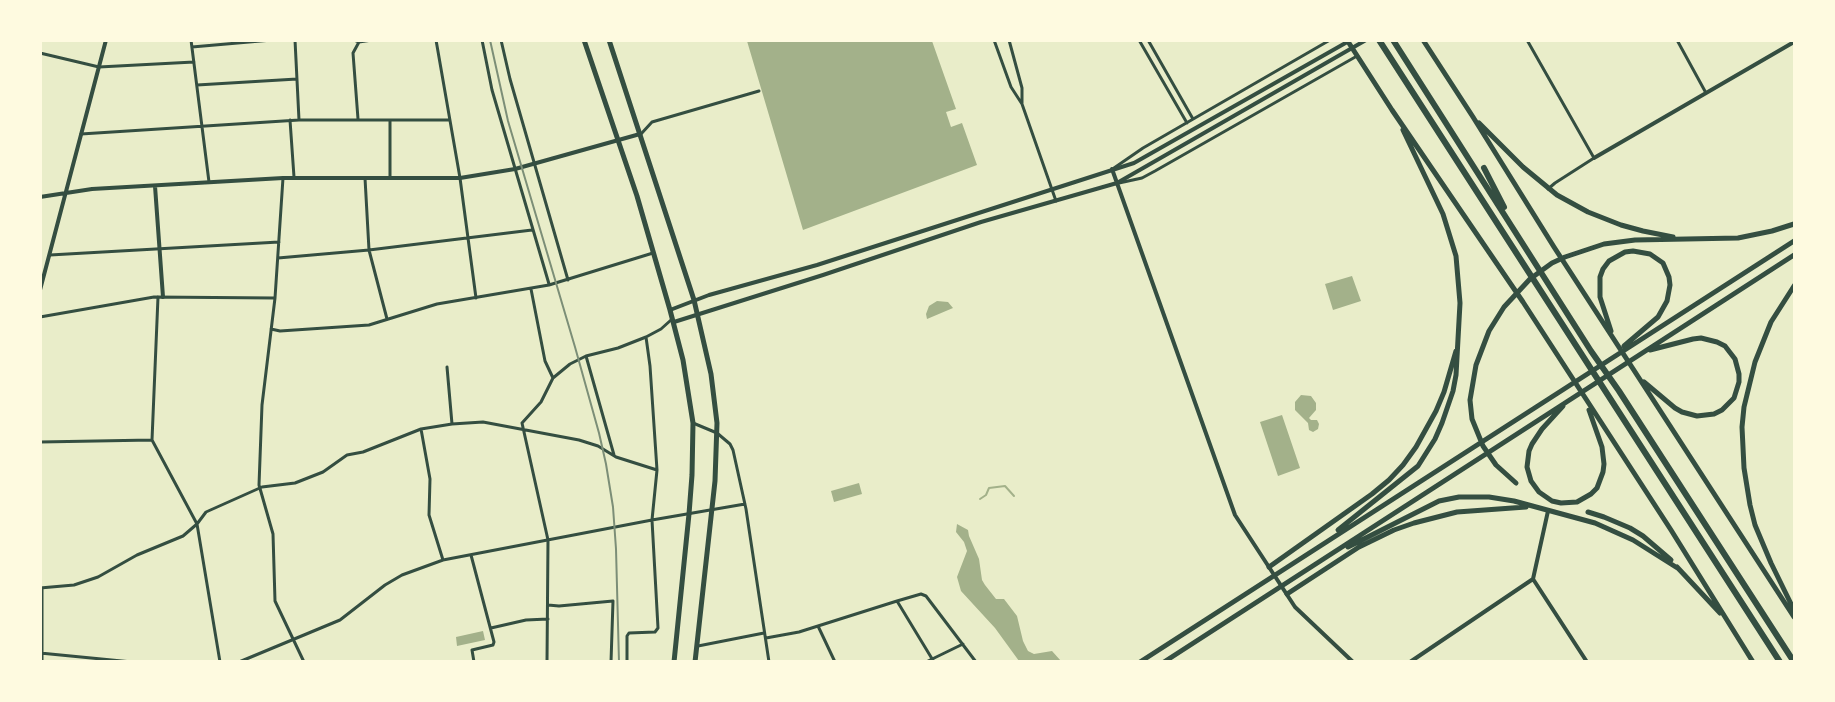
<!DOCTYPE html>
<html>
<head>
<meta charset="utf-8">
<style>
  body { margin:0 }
  #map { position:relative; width:1835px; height:702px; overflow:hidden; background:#e9edc9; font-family:"Space Grotesk",sans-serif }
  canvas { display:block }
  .frame { position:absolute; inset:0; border:42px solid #fefae0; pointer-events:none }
</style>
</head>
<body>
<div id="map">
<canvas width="1835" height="702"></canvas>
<div class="frame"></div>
</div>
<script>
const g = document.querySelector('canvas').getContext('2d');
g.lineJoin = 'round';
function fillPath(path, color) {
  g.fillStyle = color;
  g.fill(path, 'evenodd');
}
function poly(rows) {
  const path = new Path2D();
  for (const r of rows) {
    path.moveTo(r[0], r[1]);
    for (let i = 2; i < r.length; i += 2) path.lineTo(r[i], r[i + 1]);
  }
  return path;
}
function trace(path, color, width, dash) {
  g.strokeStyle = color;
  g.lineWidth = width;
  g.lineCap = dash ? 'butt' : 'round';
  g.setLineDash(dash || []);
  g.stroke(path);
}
fillPath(poly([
  [747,41,932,41,956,109,946,112,951,127,962,123,977,165,803,230],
  [1352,276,1361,301,1333,310,1325,284],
  [937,301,948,302,953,308,927,319,926,314,929,306],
  [1301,395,1311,396,1316,403,1316,410,1309,418,1311,420,1317,420,1319,424,1318,429,1313,432,1309,430,1308,423,1295,410,1295,402],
  [1282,415,1300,468,1278,476,1260,422],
  [859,483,862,494,834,502,831,491],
  [957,524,968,530,969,536,979,559,982,580,985,585,996,599,1004,599,1017,616,1023,641,1028,651,1034,654,1052,651,1061,661,1019,661,995,628,961,591,957,577,967,551,964,542,956,532],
  [483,631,485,640,457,646,456,637]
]), '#a3b18a');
trace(poly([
  [980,499,986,495,989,488,1005,486,1014,496]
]), '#a3b18a', 2);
trace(poly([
  [191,40,209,182],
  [295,40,299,120],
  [354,40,359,42,372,40],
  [436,40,460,178,476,298],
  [482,40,492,90,549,284],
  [501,40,510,79,568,280],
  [994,40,1011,87,1022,104,1056,201],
  [1009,40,1022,88,1022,103],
  [1139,40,1187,123],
  [1148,40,1193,119],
  [1527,40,1594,158,1555,183,1548,189],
  [1677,40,1706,93],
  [40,42,41,40],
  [192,47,272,40],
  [40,53,99,67,194,62],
  [197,85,297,79],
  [358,119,353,53,359,42],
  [290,120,294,177],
  [81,134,299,120,450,120],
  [641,134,652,122,759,91],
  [1114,168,1143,148,1330,40],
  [283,178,275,298,262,405,259,485,273,534,275,601,304,662],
  [365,178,369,250,387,319],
  [390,178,390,120],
  [1119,183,1142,178,1155,171,1357,56],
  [50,255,279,242],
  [278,258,369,250,532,230],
  [531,289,545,361,553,378],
  [158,297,152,440,197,524,220,662],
  [40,317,154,297,274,298],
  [271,329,280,331,369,325,437,304,549,285,653,253],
  [646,337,650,366,657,470],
  [586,356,614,455],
  [447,367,452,424],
  [693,423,717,433,730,444,733,450,746,509,769,662],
  [421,429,430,479,429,515,443,560],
  [40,442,152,440],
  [471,555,494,642,493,645,472,650,474,662],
  [40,588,74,585,98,577,137,555,183,536,197,524,206,512,262,487,295,483,323,472,347,455,363,452,421,429,452,424,483,422,579,440,598,446,616,457,657,470,652,520,658,628,655,632,629,633,627,636,627,662],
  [897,601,921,594,926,596,976,662],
  [548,605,559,606,613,601,611,662],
  [818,626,835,662],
  [491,628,526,620,548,619],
  [766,638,799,632,897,601,934,662],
  [698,646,764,633],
  [40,653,132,662],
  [42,662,42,588],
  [239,662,340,620,385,585,402,575,443,560,652,520,745,504],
  [547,662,548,540,522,423,541,402,553,378,570,364,586,356,618,348,646,337,661,329,671,320],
  [926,662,963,644]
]), '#344e41', 3);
trace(poly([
  [1594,158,1794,42],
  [1112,169,1235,515,1295,607,1353,662],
  [155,186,163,297],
  [40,197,92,189,283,178,460,178,515,169,640,134],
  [40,290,106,40],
  [670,310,709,295,817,265,1134,163,1349,41],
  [674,322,823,275,981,222,1117,183,1366,40],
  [1533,579,1548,511],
  [1410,662,1533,579,1587,662]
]), '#344e41', 4);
trace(poly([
  [1347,40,1392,110,1523,302,1671,530,1753,662],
  [1423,40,1473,117,1554,247,1794,617],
  [1479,123,1523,167,1557,195,1588,212,1621,225,1643,231,1673,237],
  [1794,286,1771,322,1755,362,1744,407,1742,427,1744,468,1750,505,1755,525,1771,563,1794,610],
  [1611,331,1600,297,1600,277,1603,269,1609,261,1625,252,1633,251,1650,254,1663,263,1669,277,1670,285,1667,301,1658,317,1624,346],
  [1644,382,1675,408,1682,412,1697,416,1714,414,1722,410,1734,398,1739,382,1739,374,1735,359,1725,346,1717,342,1701,338,1693,339,1650,350],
  [1563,406,1542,429,1532,444,1529,451,1527,467,1531,481,1539,492,1552,501,1561,503,1577,502,1591,494,1597,488,1603,472,1604,464,1602,447,1589,410],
  [1516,483,1496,465,1483,446,1472,419,1470,400,1476,365,1489,331,1504,307,1530,279,1552,263,1565,257,1604,244,1635,240,1738,238,1772,231,1794,224],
  [1588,512,1604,517,1630,528,1643,536,1671,560],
  [1338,530,1418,466,1435,439,1442,423,1453,391,1456,375,1460,303,1456,256,1443,214,1403,130],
  [1348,547,1439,501,1459,497,1489,497,1514,501,1595,523,1633,540,1679,569],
  [1269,567,1372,494,1389,480,1403,465,1416,447,1436,411,1444,392,1456,351],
  [1677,567,1720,613],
  [1287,594,1359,547,1394,530,1414,523,1457,512,1526,507],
  [1140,662,1794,241],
  [1164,662,1794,255]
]), '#344e41', 5);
trace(poly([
  [584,40,637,196,670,310,683,360,693,423,692,475,689,514,674,662],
  [609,40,694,300,711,374,717,423,715,481,695,662]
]), '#344e41', 5);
trace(poly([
  [1379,40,1780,662],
  [1393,40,1591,351,1619,391,1794,662],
  [1484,168,1504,207]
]), '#344e41', 6);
trace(poly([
  [490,40,508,121,575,347,599,433,606,464,613,507,616,549,619,662]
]), '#7c8e77', 2);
</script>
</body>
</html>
